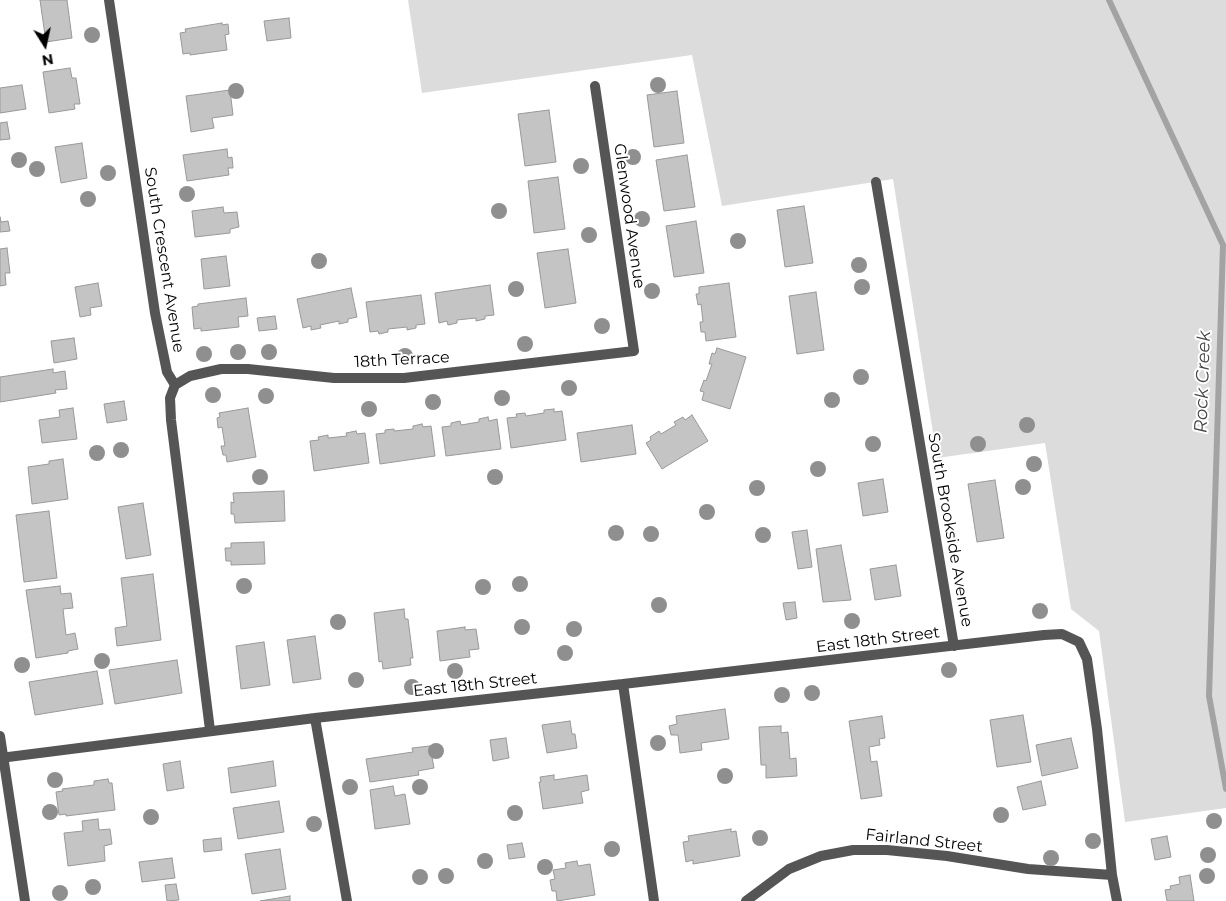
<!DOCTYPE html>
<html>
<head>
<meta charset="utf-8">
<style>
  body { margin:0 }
  #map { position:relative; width:1226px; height:901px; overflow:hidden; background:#fff; font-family:Montserrat,sans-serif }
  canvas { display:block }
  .north { position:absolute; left:20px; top:20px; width:50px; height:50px; -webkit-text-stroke:4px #fff; paint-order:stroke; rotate:170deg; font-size:14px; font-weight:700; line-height:20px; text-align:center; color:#000 }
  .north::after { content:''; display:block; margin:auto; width:18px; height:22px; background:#000; clip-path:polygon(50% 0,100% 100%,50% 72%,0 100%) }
</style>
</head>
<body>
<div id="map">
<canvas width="1226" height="901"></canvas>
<div class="north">N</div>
</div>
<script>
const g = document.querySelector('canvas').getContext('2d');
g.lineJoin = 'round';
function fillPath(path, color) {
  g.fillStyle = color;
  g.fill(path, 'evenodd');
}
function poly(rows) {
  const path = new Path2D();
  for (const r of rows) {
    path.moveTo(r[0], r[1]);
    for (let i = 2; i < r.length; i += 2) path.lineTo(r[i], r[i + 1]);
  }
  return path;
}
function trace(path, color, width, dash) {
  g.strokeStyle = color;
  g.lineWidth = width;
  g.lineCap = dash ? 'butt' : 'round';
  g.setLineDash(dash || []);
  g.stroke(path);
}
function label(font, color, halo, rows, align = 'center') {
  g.font = font + ' Montserrat,sans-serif';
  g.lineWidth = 4;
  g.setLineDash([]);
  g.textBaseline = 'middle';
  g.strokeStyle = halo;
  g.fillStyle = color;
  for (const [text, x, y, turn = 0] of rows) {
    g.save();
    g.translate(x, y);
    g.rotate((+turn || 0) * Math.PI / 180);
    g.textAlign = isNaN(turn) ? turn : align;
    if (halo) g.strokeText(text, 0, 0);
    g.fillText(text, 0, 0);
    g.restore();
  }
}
fillPath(poly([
  [408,0,1226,0,1226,808,1125,822,1099,631,1071,609,1045,443,937,458,893,179,722,206,692,55,422,93]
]), '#dcdcdc');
trace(poly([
  [1109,0,1223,245,1209,696,1226,789]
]), '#a3a3a3', 6);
const building = poly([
  [40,0,67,0,72,38,46,42,40,0],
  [289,18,291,38,267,41,264,21,289,18],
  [222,23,222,25,228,24,229,34,225,35,227,50,190,55,190,53,183,54,180,33,186,32,185,29,222,23],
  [70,68,72,78,76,78,80,104,74,104,75,109,49,113,43,72,70,68],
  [22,85,26,109,0,113,0,88,22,85],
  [230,90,233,115,212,118,214,128,191,132,186,96,230,90],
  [677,91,684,143,654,147,647,95,677,91],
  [549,110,556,162,525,166,518,114,549,110],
  [7,122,10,139,0,140,0,123,7,122],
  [82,143,87,178,61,183,55,147,82,143],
  [227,149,228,158,232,157,233,168,228,168,229,175,187,181,183,155,227,149],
  [687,155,695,207,664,211,656,160,687,155],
  [558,177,565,229,534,233,528,181,558,177],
  [804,206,813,263,785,267,777,210,804,206],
  [223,207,224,213,237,212,239,227,230,229,230,233,195,237,192,211,223,207],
  [0,217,1,222,8,221,10,231,0,232,0,217],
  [696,221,704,273,674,277,666,226,696,221],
  [7,248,10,273,5,273,6,285,0,286,0,249,7,248],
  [568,249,576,303,545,308,537,253,568,249],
  [226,256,230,286,204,289,201,259,226,256],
  [98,283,102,306,90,308,91,315,80,317,75,287,98,283],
  [729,283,736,337,706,341,705,332,701,332,700,322,703,322,701,304,698,305,696,294,699,294,699,287,729,283],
  [490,285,494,315,485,316,485,319,476,321,476,318,457,320,457,323,448,325,447,321,439,323,435,293,490,285],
  [351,288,357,317,348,319,348,322,339,324,339,321,320,325,321,328,311,330,311,326,303,328,297,299,351,288],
  [816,292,824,350,797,354,789,296,816,292],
  [421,295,425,324,416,325,416,328,407,330,407,327,388,329,388,332,379,334,378,331,370,332,366,302,421,295],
  [246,298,248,316,238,317,239,327,201,331,201,328,194,329,192,307,198,306,198,304,246,298],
  [275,316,277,329,259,331,257,318,275,316],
  [74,338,77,359,54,363,51,341,74,338],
  [717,348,746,357,730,409,702,400,704,392,700,391,704,380,706,381,712,364,709,364,712,353,715,354,717,348],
  [53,369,53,373,65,371,67,389,55,390,56,393,0,402,0,377,53,369],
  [124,401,127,420,107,423,104,404,124,401],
  [73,408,77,439,42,443,39,420,60,417,59,410,73,408],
  [248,408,256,457,227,462,226,455,223,455,221,446,225,446,222,427,218,428,217,418,220,417,219,413,248,408],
  [554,409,554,412,562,411,566,440,511,448,507,418,517,417,516,414,525,413,526,416,544,413,544,410,554,409],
  [692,415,708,441,662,469,646,443,651,440,650,437,659,431,661,434,676,425,674,422,683,417,685,420,692,415],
  [488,417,489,421,497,419,501,449,446,456,442,427,451,426,451,423,460,421,461,425,479,422,479,419,488,417],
  [422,424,423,427,431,426,435,456,380,464,376,434,385,433,385,430,394,429,394,431,413,429,413,426,422,424],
  [632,425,636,454,581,462,577,433,632,425],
  [356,431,357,434,365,433,369,463,314,471,310,441,319,440,318,437,328,435,328,438,347,436,346,433,356,431],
  [63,459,68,499,32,504,28,467,49,464,49,461,63,459],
  [883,479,888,512,863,516,858,483,883,479],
  [995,480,1004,538,977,542,968,484,995,480],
  [284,491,285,521,235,523,234,514,231,514,231,502,234,503,233,493,284,491],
  [143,503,151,555,126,559,118,507,143,503],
  [49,511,57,578,24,582,16,515,49,511],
  [807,530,812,567,798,569,792,532,807,530],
  [264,542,265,564,231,565,231,561,226,561,225,548,231,548,231,543,264,542],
  [841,545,851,600,823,602,816,549,841,545],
  [896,565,901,596,875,600,870,569,896,565],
  [153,574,161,640,117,646,115,628,127,626,121,578,153,574],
  [60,586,61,594,71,593,73,608,63,609,66,635,75,633,78,649,68,651,68,653,36,658,26,590,60,586],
  [795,602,797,618,786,620,783,603,795,602],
  [404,609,405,619,408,619,413,658,410,658,411,665,383,669,382,661,379,662,374,613,404,609],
  [465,627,465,630,476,629,479,649,469,650,470,657,440,661,437,631,465,627],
  [315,636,321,679,293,683,287,640,315,636],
  [264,642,270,685,241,689,236,646,264,642],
  [177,660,182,693,115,704,109,670,177,660],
  [97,671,103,704,35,715,29,682,97,671],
  [725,709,729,739,701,743,702,750,680,753,678,735,671,735,669,726,677,724,676,716,725,709],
  [1023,715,1031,762,997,767,990,720,1023,715],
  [882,716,885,738,879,739,880,745,869,747,871,762,877,761,882,796,861,799,849,721,882,716],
  [570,721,572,734,575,734,577,748,547,753,542,725,570,721],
  [781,726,781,733,788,732,790,759,796,758,797,776,766,778,766,765,761,765,759,727,781,726],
  [506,738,509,758,493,761,490,740,506,738],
  [1071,738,1078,768,1042,776,1036,745,1071,738],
  [430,746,434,768,418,771,419,775,370,782,366,759,413,752,412,748,430,746],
  [180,761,184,788,167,791,163,764,180,761],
  [273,761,276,786,231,793,228,768,273,761],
  [554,775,554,780,587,775,589,790,581,792,583,803,543,809,539,782,541,782,540,777,554,775],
  [108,779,109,783,112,783,115,810,66,816,66,814,59,815,56,792,63,791,62,789,94,785,94,781,108,779],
  [1041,781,1046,805,1023,810,1017,787,1041,781],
  [393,786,395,796,405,794,410,824,375,829,370,790,393,786],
  [279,801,284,832,238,839,233,808,279,801],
  [98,819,99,830,110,829,112,844,104,846,105,861,68,866,64,833,83,831,82,821,98,819],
  [731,829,731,832,736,831,740,856,693,864,693,860,686,862,683,842,689,841,688,836,731,829],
  [1167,836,1171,857,1155,860,1151,839,1167,836],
  [221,838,222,850,204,852,203,840,221,838],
  [522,843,525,857,509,859,507,845,522,843],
  [280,849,286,889,252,894,245,854,280,849],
  [172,858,175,878,142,882,139,862,172,858],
  [577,861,578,866,590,864,595,895,557,901,556,891,552,891,550,880,555,879,553,870,566,868,565,863,577,861],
  [1190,875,1194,901,1167,901,1165,890,1171,889,1170,886,1180,884,1179,877,1190,875],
  [176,884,179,900,167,901,165,885,176,884],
  [290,896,290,901,260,901,290,896]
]);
fillPath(building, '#c4c4c4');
trace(building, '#999', 1);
trace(poly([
  [109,0,155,313,167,372,175,385,170,398,171,420,210,730],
  [876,182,954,646],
  [175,385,190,376,221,369,248,369,334,378,404,378,634,351,595,86],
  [623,684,654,901],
  [315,718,347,901],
  [0,736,25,901],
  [0,758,315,718,623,684,1044,635,1062,634,1079,642,1087,659,1097,729,1112,875,1117,901],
  [746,901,789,869,821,856,853,850,887,850,947,856,1028,869,1112,875]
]), '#555', 10);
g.fillStyle = '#8f8f8f';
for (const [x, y] of [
  [92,35],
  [658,85],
  [236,91],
  [633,157],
  [19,160],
  [581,166],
  [37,169],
  [108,173],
  [187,194],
  [88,199],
  [499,211],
  [642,219],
  [589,235],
  [738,241],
  [319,261],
  [859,265],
  [862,287],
  [516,289],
  [652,291],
  [602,326],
  [525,344],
  [238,352],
  [269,352],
  [204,354],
  [405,356],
  [861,377],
  [569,388],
  [213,395],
  [266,396],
  [502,398],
  [832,400],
  [433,402],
  [369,409],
  [1027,425],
  [873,444],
  [978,444],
  [121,450],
  [97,453],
  [1034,464],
  [818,469],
  [260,477],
  [495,477],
  [1023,487],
  [757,488],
  [707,512],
  [616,533],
  [651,534],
  [763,535],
  [520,584],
  [244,586],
  [483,587],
  [659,605],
  [1040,611],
  [852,621],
  [338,622],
  [522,627],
  [574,629],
  [565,653],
  [102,661],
  [22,665],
  [949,670],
  [455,671],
  [356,680],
  [412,687],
  [812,693],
  [782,695],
  [658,743],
  [436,751],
  [725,776],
  [55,780],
  [350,787],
  [420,787],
  [50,812],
  [515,813],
  [1001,815],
  [151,817],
  [1214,821],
  [314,824],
  [760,838],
  [1093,841],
  [612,849],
  [1208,855],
  [1051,858],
  [485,861],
  [545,867],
  [446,876],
  [1207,876],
  [420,877],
  [93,887],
  [60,893]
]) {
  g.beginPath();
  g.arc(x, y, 8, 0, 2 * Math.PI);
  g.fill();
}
label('16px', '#000', '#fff', [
  ["Glenwood Avenue",629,216,82],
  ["South Crescent Avenue",164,260,81],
  ["18th Terrace",402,360,-3],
  ["South Brookside Avenue",950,530,80],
  ["East 18th Street",878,640,-7],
  ["East 18th Street",475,685,-6],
  ["Fairland Street",924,841,6]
]);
label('italic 18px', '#444', '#fff', [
  ["Rock Creek",1203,382,-88]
]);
</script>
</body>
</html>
